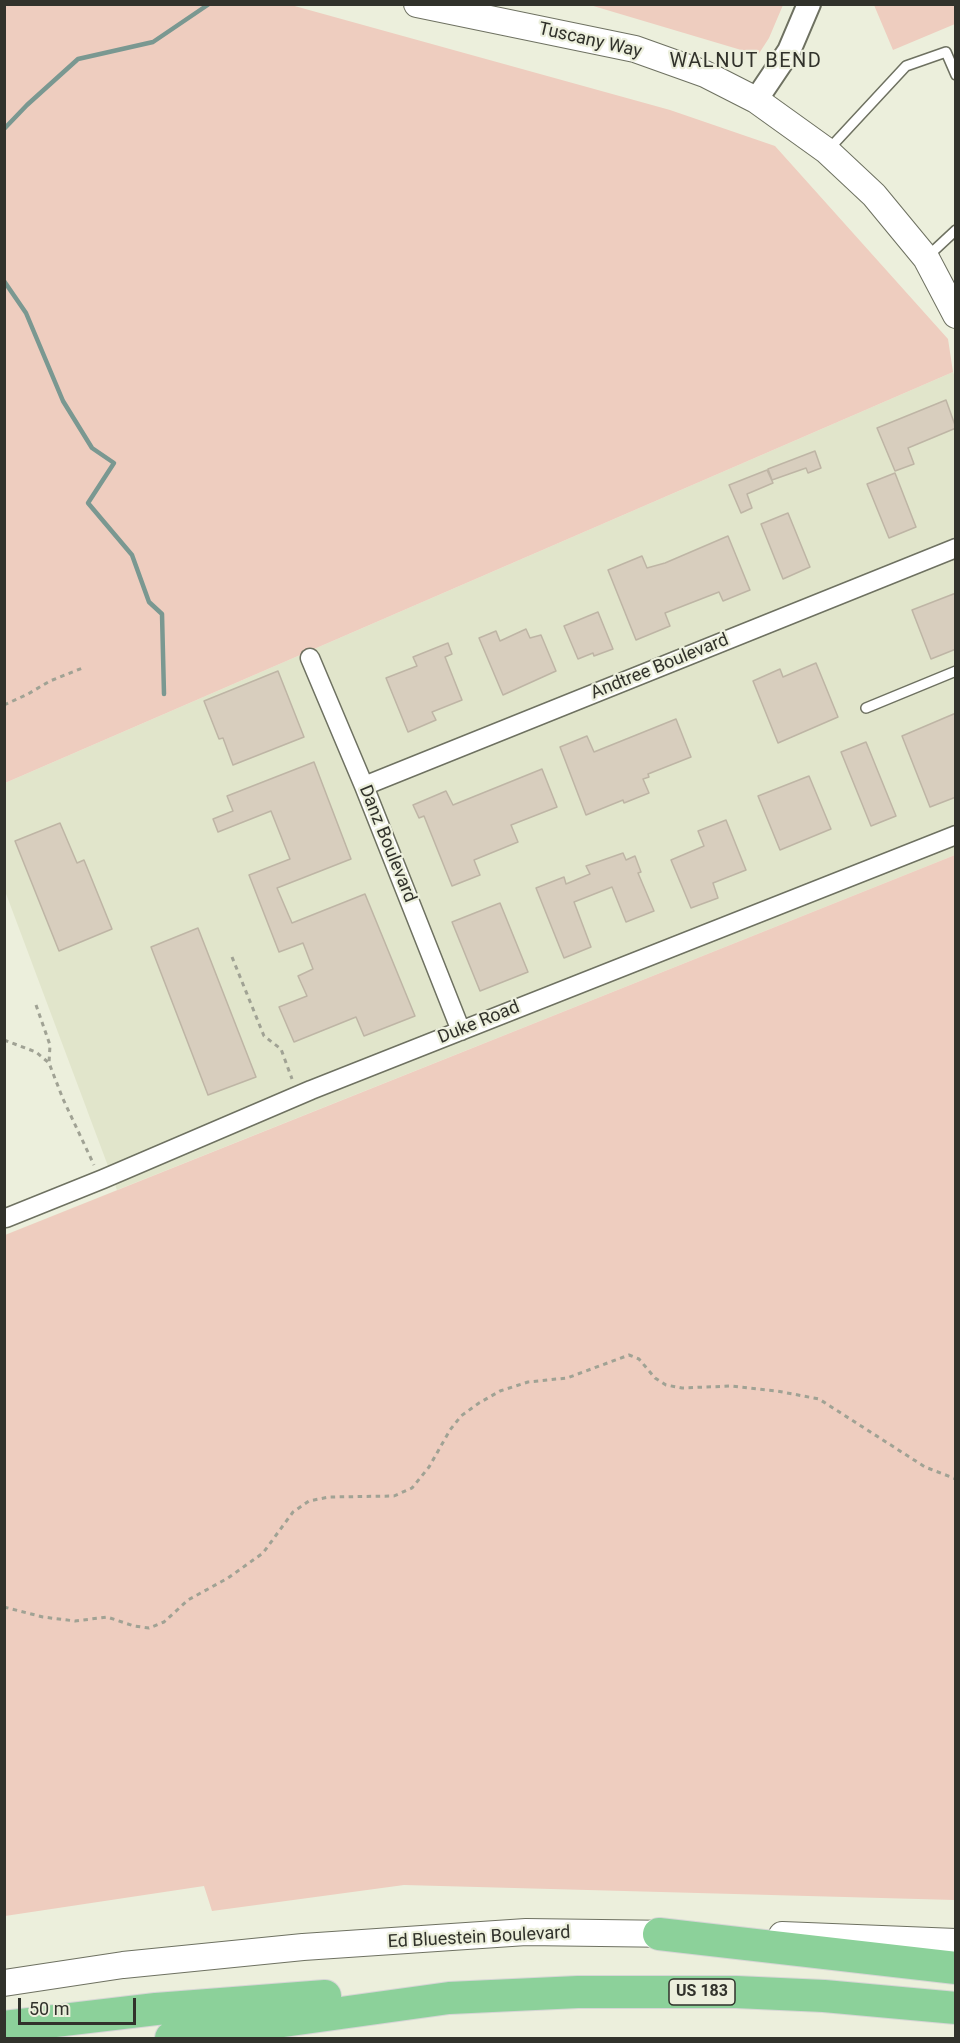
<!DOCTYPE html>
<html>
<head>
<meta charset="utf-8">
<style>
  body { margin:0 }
  #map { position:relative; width:960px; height:2043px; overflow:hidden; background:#ecefdc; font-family:Roboto,sans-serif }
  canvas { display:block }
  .frame { position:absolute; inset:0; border:6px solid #31322b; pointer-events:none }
  .scale { position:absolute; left:18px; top:1998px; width:118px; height:27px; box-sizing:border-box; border:3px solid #31322b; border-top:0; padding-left:8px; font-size:18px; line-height:21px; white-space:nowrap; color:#31322b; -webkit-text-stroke:4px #ecefdc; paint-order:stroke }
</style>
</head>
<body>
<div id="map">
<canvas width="960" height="2043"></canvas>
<div class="frame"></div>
<div class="scale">50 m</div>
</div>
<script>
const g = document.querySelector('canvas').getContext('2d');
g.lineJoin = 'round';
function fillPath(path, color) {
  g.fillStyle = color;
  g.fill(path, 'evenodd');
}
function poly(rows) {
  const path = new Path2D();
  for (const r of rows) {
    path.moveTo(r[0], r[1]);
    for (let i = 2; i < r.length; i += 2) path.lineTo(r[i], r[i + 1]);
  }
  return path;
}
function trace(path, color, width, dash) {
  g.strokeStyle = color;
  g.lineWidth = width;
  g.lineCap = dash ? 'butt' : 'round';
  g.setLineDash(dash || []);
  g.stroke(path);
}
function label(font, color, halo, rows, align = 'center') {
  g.font = font + ' Roboto,sans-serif';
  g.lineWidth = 4.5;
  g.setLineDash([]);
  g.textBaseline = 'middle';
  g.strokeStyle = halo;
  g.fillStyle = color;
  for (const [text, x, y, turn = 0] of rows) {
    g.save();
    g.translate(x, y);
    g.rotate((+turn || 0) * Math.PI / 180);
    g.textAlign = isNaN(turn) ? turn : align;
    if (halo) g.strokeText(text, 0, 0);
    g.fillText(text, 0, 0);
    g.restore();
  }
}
fillPath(poly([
  [953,372,956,380,955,855,117,1190,5,891,5,783]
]), '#e1e5cb');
fillPath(poly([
  [5,5,291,5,670,110,775,146,948,339,953,372,5,783],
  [590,5,783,5,769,38,758,55],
  [874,5,955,5,955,24,893,50],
  [955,855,955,1900,404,1885,212,1911,204,1886,5,1916,5,1235]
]), '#eecdbf');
trace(poly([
  [4,129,27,105,78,59,153,42,209,4],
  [4,281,26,313,63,401,92,448,114,463,88,503,132,555,149,602,162,614,164,694]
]), '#7a9891', 4.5);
const building = poly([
  [946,400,956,428,908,448,914,464,895,471,877,428,946,400],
  [815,451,821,468,808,473,806,468,772,480,768,469,815,451],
  [767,470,773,483,747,494,752,508,741,513,729,485,767,470],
  [895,473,916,527,889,538,867,484,895,473],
  [788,513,810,567,783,579,761,524,788,513],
  [728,536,750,590,723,601,719,592,665,613,670,626,636,640,608,570,642,556,647,568,665,563,728,536],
  [956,593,956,649,931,659,912,610,956,593],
  [598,612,613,649,594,656,593,653,578,659,564,626,598,612],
  [526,629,530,638,541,635,556,671,503,695,479,638,496,631,500,641,526,629],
  [448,643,452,654,445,657,462,700,432,712,436,720,408,732,386,678,417,666,413,657,448,643],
  [816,663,838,717,778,743,753,681,780,669,783,677,816,663],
  [278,671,304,737,233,765,223,738,219,739,204,701,278,671],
  [956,713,956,797,930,807,902,736,956,713],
  [676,719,691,757,648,774,649,777,643,779,649,793,624,803,623,800,586,815,560,747,587,736,594,752,676,719],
  [866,742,896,816,871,826,841,752,866,742],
  [314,762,351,859,277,888,292,923,365,894,415,1016,364,1036,356,1017,294,1042,279,1007,307,996,298,976,313,969,303,943,279,952,249,875,290,859,271,811,218,832,213,819,233,811,227,796,314,762],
  [542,769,557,807,511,825,518,842,474,860,480,875,452,886,424,816,419,818,413,805,446,791,453,805,542,769],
  [809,776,831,829,780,850,758,796,809,776],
  [726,820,746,870,713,883,718,898,691,908,671,860,704,846,698,831,726,820],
  [60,823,77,863,84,860,112,929,59,951,15,841,60,823],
  [623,853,626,860,635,856,641,872,638,873,654,911,626,922,612,887,574,902,591,947,564,958,536,888,564,877,566,884,590,874,586,866,623,853],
  [500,903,528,972,480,991,452,922,500,903],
  [198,928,256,1077,208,1095,151,947,198,928]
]);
fillPath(building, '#d8cebe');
trace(building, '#beb5a5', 1.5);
const service = poly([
  [829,149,906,66,946,52,956,75],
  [927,257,956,230],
  [866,708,956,671]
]);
const minor = poly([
  [310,658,364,786,461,1031],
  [364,786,956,548],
  [6,1218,103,1179,311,1090,956,835]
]);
const tertiary = poly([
  [756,100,789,51,809,4]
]);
const secondary = poly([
  [417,4,635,49,705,74,756,100,827,151,874,195,926,258,956,315],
  [782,1935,956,1942],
  [4,1983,123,1965,303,1947,526,1932,676,1934]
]);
const motorway = poly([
  [659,1934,956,1968],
  [4,2027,156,2009,325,1996],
  [171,2038,218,2030,449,1998,578,1992,736,1992,824,1996,956,2008]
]);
trace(service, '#6e7161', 12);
trace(minor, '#6e7161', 21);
trace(tertiary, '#6e7161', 26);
trace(secondary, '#6e7161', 28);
trace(motorway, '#d6d6d5', 34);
trace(poly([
  [4,705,28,694,50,681,85,667],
  [232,957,264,1036,281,1049,292,1079],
  [36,1005,50,1045,49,1063],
  [4,1040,36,1052,49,1063,63,1099,94,1165],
  [4,1607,43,1617,75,1621,107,1617,134,1626,149,1628,164,1622,188,1600,228,1578,263,1553,293,1512,309,1501,329,1497,394,1496,412,1488,429,1467,450,1430,461,1416,479,1403,500,1391,528,1382,567,1378,629,1355,639,1359,655,1378,666,1385,682,1388,731,1386,777,1391,819,1399,925,1467,956,1479]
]), '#a0a294', 3, [4.5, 4.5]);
trace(service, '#fff', 9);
trace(minor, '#fff', 18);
trace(tertiary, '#fff', 22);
trace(secondary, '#fff', 26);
trace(motorway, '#8cd19a', 32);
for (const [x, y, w] of [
  [702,1992,66]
]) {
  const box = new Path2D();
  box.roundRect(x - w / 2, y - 13, w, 26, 4.5);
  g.fillStyle = '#ecefdc';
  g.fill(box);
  trace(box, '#31322b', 1.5);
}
label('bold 16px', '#31322b', null, [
  ["US 183",702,1992]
]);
label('18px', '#31322b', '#ecefdc', [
  ["Tuscany Way",590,41,13],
  ["Andtree Boulevard",660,667,-22],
  ["Danz Boulevard",387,844,68],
  ["Duke Road",479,1023,-22],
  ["Ed Bluestein Boulevard",479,1938,-3]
]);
g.letterSpacing = '1.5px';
label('20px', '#31322b', '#ecefdc', [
  ["WALNUT BEND",746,62]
]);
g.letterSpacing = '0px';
</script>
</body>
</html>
